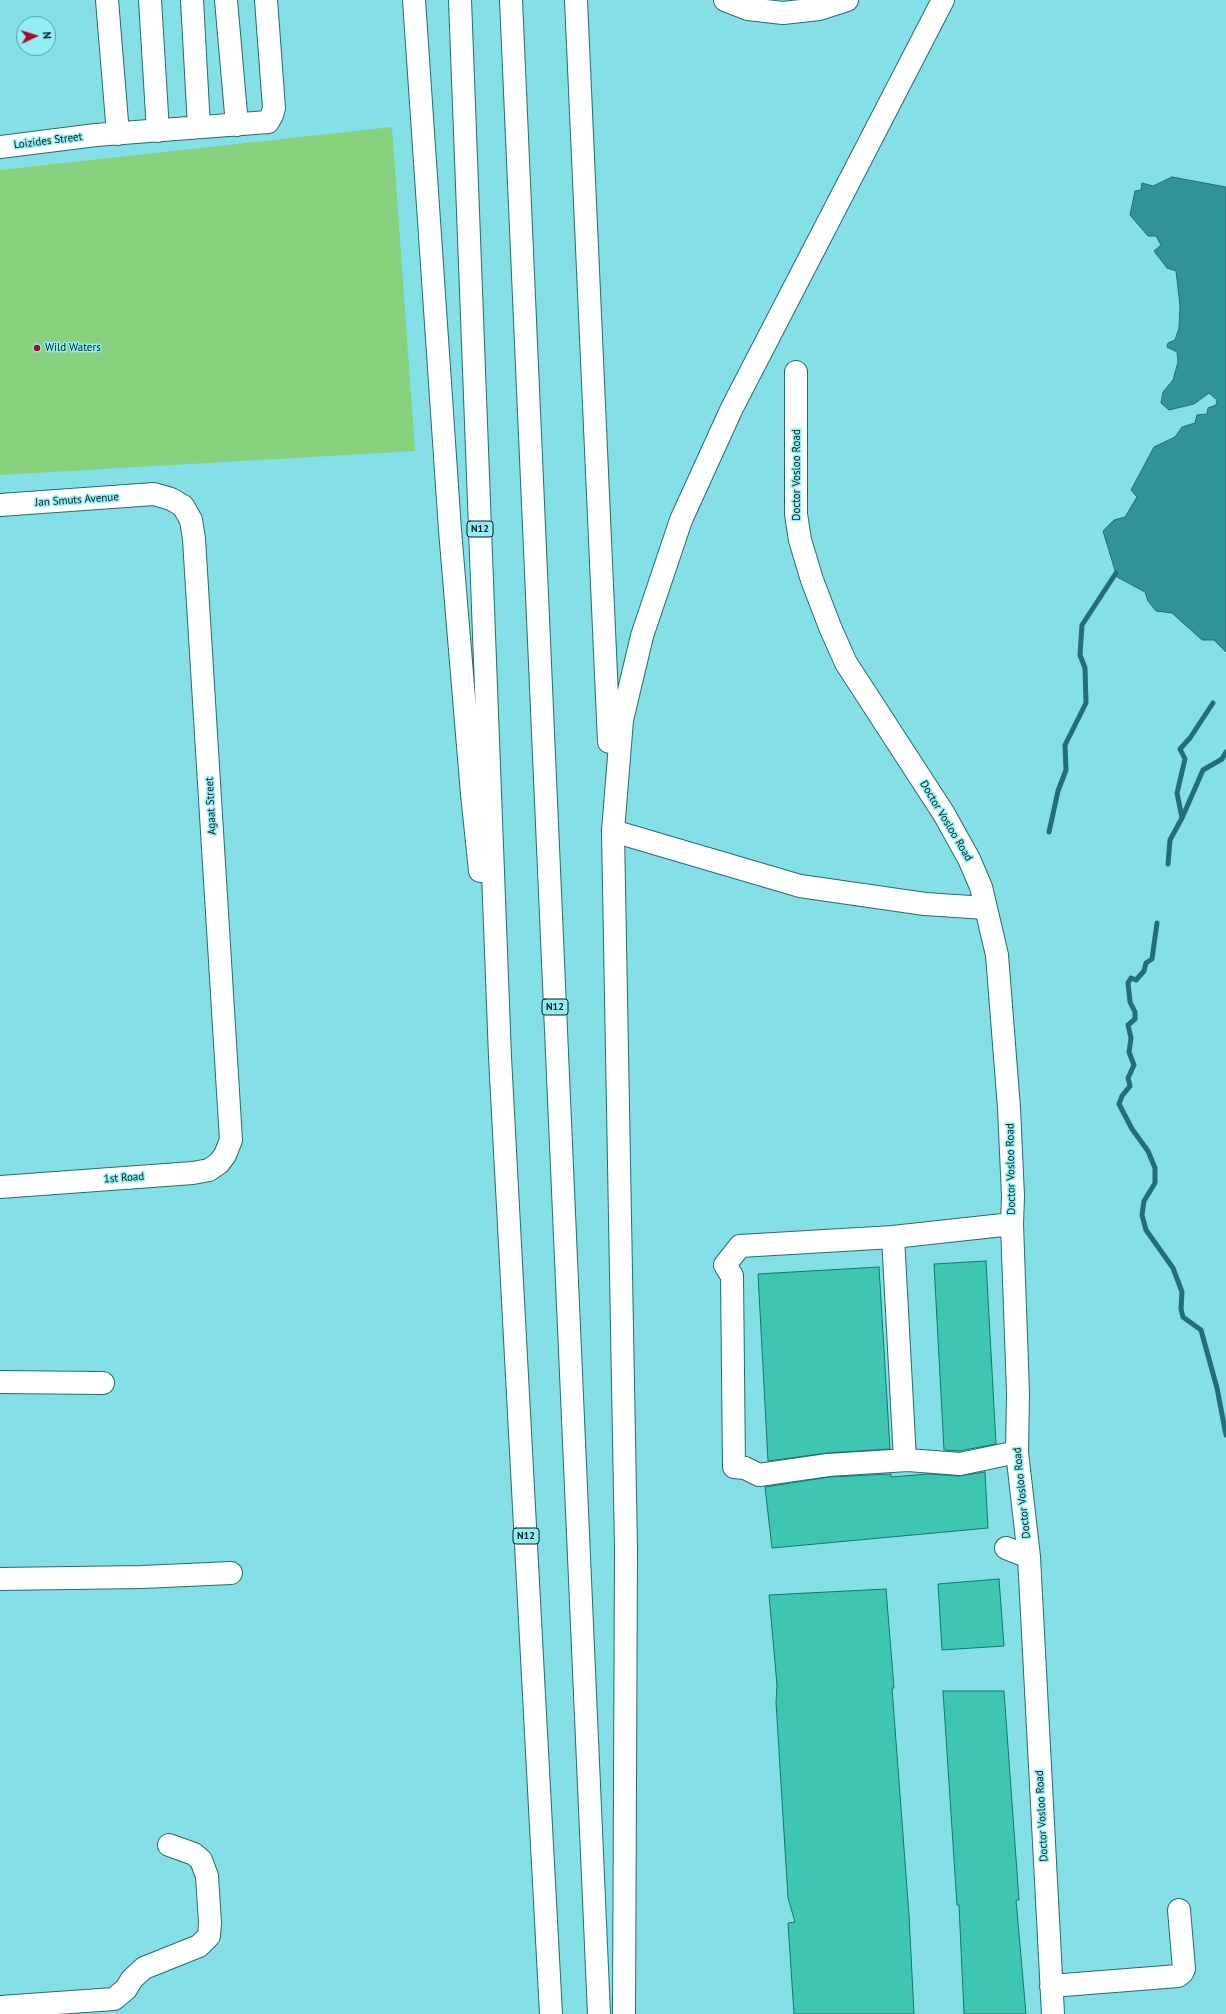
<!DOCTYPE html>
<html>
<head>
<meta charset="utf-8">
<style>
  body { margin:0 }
  #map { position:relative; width:1226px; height:2014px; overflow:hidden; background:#85dfe6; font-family:"PT Sans",sans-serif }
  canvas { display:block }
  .north { position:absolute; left:16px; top:16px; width:40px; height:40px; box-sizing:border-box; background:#93edf3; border:1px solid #599a9f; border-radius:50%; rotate:86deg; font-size:11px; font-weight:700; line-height:16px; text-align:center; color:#021e20 }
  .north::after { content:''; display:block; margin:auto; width:14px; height:18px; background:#a60c27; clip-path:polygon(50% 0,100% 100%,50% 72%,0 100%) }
</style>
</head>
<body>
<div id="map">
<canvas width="1226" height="2014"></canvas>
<div class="north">N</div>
</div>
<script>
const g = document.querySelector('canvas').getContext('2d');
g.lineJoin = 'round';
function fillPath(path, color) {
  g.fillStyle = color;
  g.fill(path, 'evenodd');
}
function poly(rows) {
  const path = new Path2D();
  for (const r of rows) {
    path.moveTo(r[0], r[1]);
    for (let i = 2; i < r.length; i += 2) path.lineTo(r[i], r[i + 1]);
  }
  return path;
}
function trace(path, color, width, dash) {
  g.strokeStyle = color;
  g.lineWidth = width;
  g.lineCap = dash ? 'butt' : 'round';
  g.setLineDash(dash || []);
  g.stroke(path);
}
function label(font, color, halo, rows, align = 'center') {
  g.font = font + ' "PT Sans",sans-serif';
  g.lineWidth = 3;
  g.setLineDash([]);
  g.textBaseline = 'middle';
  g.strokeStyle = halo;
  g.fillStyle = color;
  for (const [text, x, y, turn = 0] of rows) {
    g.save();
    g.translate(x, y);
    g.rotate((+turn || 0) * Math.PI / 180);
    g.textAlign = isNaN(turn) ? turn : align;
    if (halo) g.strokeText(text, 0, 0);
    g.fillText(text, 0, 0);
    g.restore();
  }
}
fillPath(poly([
  [392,127,415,451,0,475,0,170]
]), '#88d17e');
const water = poly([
  [1172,177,1226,187,1226,652,1214,640,1202,640,1172,613,1156,611,1148,601,1145,592,1117,577,1103,531,1114,520,1125,517,1137,497,1131,490,1154,447,1175,437,1182,427,1195,423,1197,415,1207,414,1208,408,1216,405,1217,400,1209,393,1194,404,1169,410,1161,403,1163,392,1173,380,1178,362,1177,352,1167,347,1168,343,1175,340,1179,328,1180,306,1176,271,1167,268,1154,251,1161,245,1156,236,1148,236,1130,215,1135,191,1141,190,1142,183,1153,186,1172,177]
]);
fillPath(water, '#319299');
trace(water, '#236f75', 1);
trace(poly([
  [1182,818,1203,770,1222,759,1226,752],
  [1049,832,1058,791,1066,770,1065,745,1086,703,1085,668,1080,655,1082,625,1116,573],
  [1168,864,1170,840,1182,818,1177,793,1185,759,1180,749,1190,738,1213,703],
  [1157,923,1152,959,1146,963,1144,971,1136,980,1131,978,1128,983,1130,1002,1135,1012,1135,1019,1128,1025,1131,1038,1129,1052,1134,1065,1128,1078,1130,1086,1122,1096,1119,1104,1132,1129,1148,1151,1155,1168,1155,1183,1144,1201,1142,1215,1146,1230,1173,1268,1182,1292,1181,1309,1183,1317,1201,1330,1217,1388,1226,1435]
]), '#236f75', 5);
const building = poly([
  [986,1261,996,1444,959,1451,944,1450,934,1264,986,1261],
  [879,1267,890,1449,827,1453,768,1461,758,1274,879,1267],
  [985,1472,988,1528,772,1548,765,1487,829,1477,891,1474,891,1477,928,1474,959,1476,985,1472],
  [999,1579,1004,1646,942,1650,938,1584,999,1579],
  [886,1589,894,1688,892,1688,909,1915,914,2014,794,2014,788,1923,795,1922,788,1898,776,1702,777,1685,769,1595,886,1589],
  [943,1691,1004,1691,1019,1900,1016,1900,1026,2014,964,2014,959,1905,957,1905,943,1691]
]);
fillPath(building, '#3ec6b2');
trace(building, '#15776a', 1);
const minor = poly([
  [107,0,118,134],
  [150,0,158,131],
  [192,0,199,127],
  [226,0,237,125],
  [0,147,96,135,268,122,272,115,274,108,266,0],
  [796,372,796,514,800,540,812,580,830,627,846,663,944,814,969,859,981,887,997,955,1009,1108,1013,1196,1012,1224,1018,1393,1017,1452,1029,1557,1053,2014],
  [0,505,154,494,171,499,183,506,191,520,194,539,231,1140,225,1155,219,1163,209,1170,193,1173,0,1187],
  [613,831,800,886,925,904,986,908],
  [1012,1224,893,1237,740,1246,725,1265,732,1276,734,1467,745,1468,759,1475,828,1465,908,1460,960,1464,1017,1452],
  [893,1237,905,1460],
  [0,1382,103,1383],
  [1006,1548,1029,1557],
  [0,1579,142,1577,231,1573],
  [1051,1986,1178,1976,1182,1973,1184,1969,1179,1910],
  [0,2007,114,1999,126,1989,132,1979,144,1968,199,1946,209,1936,210,1923,207,1876,201,1860,194,1854,169,1845]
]);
const highway = poly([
  [414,0,450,530,472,794,480,871],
  [460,0,500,1057,551,2014],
  [511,0,599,2014],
  [576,0,609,742],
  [725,0,748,9,783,13,819,9,847,0],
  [624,2014,626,1549,613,831,622,720,642,636,681,520,732,408,943,0]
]);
trace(minor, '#256c71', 24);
trace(highway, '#256c71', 24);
trace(minor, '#fff', 22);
trace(highway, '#fff', 22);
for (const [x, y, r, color] of [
  [37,348,4,"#a60c27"]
]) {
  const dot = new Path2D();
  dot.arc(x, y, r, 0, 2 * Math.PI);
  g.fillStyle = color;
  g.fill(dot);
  trace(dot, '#93edf3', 1.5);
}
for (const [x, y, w] of [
  [480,529,26],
  [555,1007,26],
  [526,1536,26]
]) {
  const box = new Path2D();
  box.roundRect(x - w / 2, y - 8, w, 16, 3);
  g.fillStyle = '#93edf3';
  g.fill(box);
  trace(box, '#021e20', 1);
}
label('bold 10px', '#021e20', null, [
  ["N12",480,529],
  ["N12",555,1007],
  ["N12",526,1536]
]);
label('11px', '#021e20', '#93edf3', [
  ["Loizides Street",48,141,-7],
  ["Doctor Vosloo Road",797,475,-90],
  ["Jan Smuts Avenue",77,500,-4],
  ["Agaat Street",211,806,-93],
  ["Doctor Vosloo Road",946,821,59],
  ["Doctor Vosloo Road",1011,1169,-91],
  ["1st Road",124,1178,-4],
  ["Doctor Vosloo Road",1022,1493,-96],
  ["Doctor Vosloo Road",1042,1816,-93]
]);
label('11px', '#021e20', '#93edf3', [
  ["Wild Waters",45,348]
], 'left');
</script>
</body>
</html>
